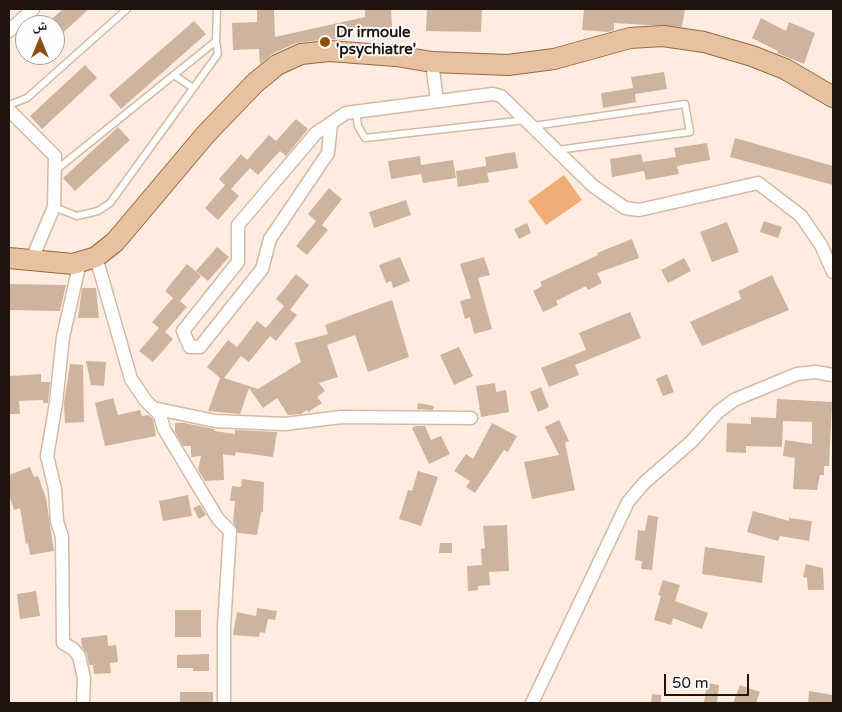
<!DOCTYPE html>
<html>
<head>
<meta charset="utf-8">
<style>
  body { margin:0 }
  #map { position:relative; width:842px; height:712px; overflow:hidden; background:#fdecdf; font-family:"Varela Round","Noto Naskh Arabic",sans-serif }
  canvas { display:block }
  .frame { position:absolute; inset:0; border:10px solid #1f150e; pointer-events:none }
  .north { position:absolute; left:15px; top:15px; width:50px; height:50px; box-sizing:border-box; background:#fdfdfd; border:1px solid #a4a09d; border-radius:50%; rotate:0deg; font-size:14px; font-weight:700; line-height:20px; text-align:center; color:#1f150e }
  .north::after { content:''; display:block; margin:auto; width:18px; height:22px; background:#8d5011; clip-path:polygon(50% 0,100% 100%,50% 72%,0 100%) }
  .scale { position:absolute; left:664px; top:674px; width:85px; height:22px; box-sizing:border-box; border:2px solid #1f150e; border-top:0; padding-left:6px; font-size:15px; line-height:18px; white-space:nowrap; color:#1f150e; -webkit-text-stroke:4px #fdfdfd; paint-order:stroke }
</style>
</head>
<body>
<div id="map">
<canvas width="842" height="712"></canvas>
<div class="frame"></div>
<div class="north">ش</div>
<div class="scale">50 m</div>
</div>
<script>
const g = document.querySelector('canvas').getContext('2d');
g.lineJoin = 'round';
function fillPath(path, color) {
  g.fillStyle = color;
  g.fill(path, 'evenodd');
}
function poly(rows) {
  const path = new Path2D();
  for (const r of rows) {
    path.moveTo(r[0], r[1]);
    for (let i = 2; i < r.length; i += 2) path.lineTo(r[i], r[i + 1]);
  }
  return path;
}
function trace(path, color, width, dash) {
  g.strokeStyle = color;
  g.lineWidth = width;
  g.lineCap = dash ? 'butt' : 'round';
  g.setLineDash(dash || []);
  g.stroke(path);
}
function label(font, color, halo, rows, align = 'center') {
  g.font = font + ' "Varela Round",sans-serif';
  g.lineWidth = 4;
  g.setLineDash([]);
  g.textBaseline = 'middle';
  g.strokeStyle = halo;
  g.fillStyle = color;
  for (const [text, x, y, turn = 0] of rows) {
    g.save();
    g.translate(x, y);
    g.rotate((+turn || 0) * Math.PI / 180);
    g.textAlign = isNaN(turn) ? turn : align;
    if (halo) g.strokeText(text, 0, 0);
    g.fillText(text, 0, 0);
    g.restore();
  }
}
fillPath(poly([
  [564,175,582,200,546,225,528,201]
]), '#f1ad75');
fillPath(poly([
  [63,9,89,9,55,40,55,25,45,25],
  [365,9,391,9,392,28,345,28,345,40,328,39,296,43,272,54,260,64,259,49,233,50,232,23,257,22,257,10,274,10,275,37,365,17],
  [427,9,482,9,481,32,426,31],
  [584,9,685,9,682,27,614,23,614,30,608,32,582,30],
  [761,18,786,31,789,22,815,33,804,64,777,53,778,51,752,38],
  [194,21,206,34,121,109,109,95],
  [85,65,97,78,42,129,30,116],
  [664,72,667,89,635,94,636,102,603,108,601,93,633,88,631,77],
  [296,119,308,129,286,156,280,151,258,175,250,168,231,189,239,196,218,220,205,208,225,185,219,179,241,154,247,160,269,135,276,141],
  [118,127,130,140,75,191,63,178],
  [735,138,833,166,833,185,730,157],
  [707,143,710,160,677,166,679,174,646,180,644,171,612,177,610,159,641,154,643,162,676,157,674,148],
  [515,152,518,168,487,173,485,157],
  [420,156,421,165,453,160,456,178,423,183,421,174,391,179,388,161],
  [486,166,489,182,458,187,456,171],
  [329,188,342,199,322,225,328,230,307,255,296,246,316,221,308,214],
  [406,200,411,215,374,228,369,212],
  [764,221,782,227,778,238,760,232],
  [727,222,739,252,712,262,700,232],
  [527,223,531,233,519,239,514,229],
  [632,239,639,258,597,273,602,283,588,290,586,286,556,301,558,305,543,312,533,291,542,286,540,282,598,255,597,253],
  [217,247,229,257,208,281,196,271],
  [400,257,410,281,393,288,391,281,386,283,379,265],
  [484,257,490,275,478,278,492,329,474,334,470,317,465,319,460,301,471,298,460,264],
  [684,258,691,271,668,283,661,270],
  [187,264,201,276,180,301,187,307,165,332,173,339,153,362,139,351,159,328,152,322,173,298,165,291],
  [296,274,309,285,290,310,297,315,276,341,270,336,249,362,241,356,224,378,258,389,301,362,295,343,328,334,325,325,392,300,409,357,368,372,355,335,327,345,338,377,319,383,325,391,317,397,322,403,308,412,307,410,301,414,288,415,277,398,263,408,249,388,240,414,208,411,220,378,207,367,228,340,237,347,257,321,266,328,284,306,276,299],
  [772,275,789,310,702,346,690,322,741,299,738,291],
  [9,284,66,285,60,311,9,310],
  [82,288,96,288,99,318,78,318],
  [630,312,641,338,575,365,579,375,549,387,541,368,586,350,579,333],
  [459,347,473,376,454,385,440,355],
  [86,361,106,362,104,386,91,385],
  [70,364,83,365,84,422,65,423,64,403],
  [41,374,41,382,50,382,48,403,43,403,43,400,19,401,20,414,9,414,9,376],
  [667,374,674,392,663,396,656,379],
  [495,383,496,392,506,390,509,412,481,417,476,386],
  [541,387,549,407,538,412,530,392],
  [113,398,118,415,140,410,142,416,148,415,153,419,156,436,105,446,95,403],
  [777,399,832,402,829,466,824,466,824,475,820,475,817,490,793,489,795,458,783,456,785,440,812,444,812,422,783,421,782,447,746,446,746,453,726,452,727,423,751,424,751,417,776,418],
  [418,403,434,406,433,410,417,409],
  [559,420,569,441,565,443,575,490,532,499,524,462,559,455,545,427],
  [175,423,184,423,214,429,214,431,235,434,235,430,277,432,273,457,236,452,235,456,223,454,224,480,205,481,198,470,201,456,191,457,191,446,183,446,175,432],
  [492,423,517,436,508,452,504,450,475,493,466,487,470,481,454,471,466,454,473,459],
  [416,426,425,426,431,440,441,436,450,454,429,464,412,428],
  [30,467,34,477,38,476,46,498,54,551,30,555,28,543,26,544,20,508,14,510,9,495,9,475],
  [418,471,438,477,421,526,399,519,408,490,412,491],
  [242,479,264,482,263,512,261,512,257,535,238,533,233,522,235,501,230,501,232,486,241,487],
  [188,495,192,516,163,521,159,501],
  [200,505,206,515,199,519,193,508],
  [753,511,789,521,789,518,812,521,809,541,780,536,778,541,747,532],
  [648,515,658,517,652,570,641,569,642,561,635,560,638,530,645,531],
  [507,525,509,571,489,572,490,585,478,586,478,590,468,591,467,566,482,565,481,549,485,548,483,526],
  [440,543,452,543,452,553,439,553],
  [705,547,765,556,762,583,702,574],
  [806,564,823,568,824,590,808,590,807,578,803,577],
  [663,580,680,585,675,601,708,613,702,629,673,618,671,625,654,620,661,596,658,595],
  [36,591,40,616,20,619,17,594],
  [257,608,277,611,275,620,268,619,265,633,260,632,259,637,233,635,237,612,256,616],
  [175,610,201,610,201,637,175,637],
  [107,635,108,646,116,645,118,662,110,663,111,673,94,674,93,665,89,665,87,654,82,647,81,638],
  [209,654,209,671,193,671,193,668,177,668,177,655],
  [707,683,719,685,717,703,704,703],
  [740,685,760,692,756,703,733,703],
  [809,691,833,695,833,703,808,703],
  [180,692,213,692,213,703,180,703],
  [652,694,661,695,661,703,651,703]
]), '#ceb49f');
const lane = poly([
  [174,75,193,88],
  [9,105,27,98,127,9],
  [356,112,358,126,365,138,526,120],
  [533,126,685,104,690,132,557,150],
  [56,170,216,41,217,9],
  [54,207,77,216,98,211,110,203,218,54,216,41]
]);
const street = poly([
  [9,31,33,9],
  [432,62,437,101],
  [9,110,55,156,54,207,31,261],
  [331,123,328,153,270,239,262,269,200,347,190,347,183,331,238,262,238,225,316,133,346,113,493,94,501,96,593,186,625,208,639,210,758,183,801,216,821,245,833,272],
  [96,257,131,379,146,401,160,415,164,429,218,519,230,531,224,626,224,703],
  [80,262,63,337,56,403,47,456,55,489,57,521,62,537,63,643,73,649,79,656,84,678,83,703],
  [153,408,215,421,285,424,341,417,471,418],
  [532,703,628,502,644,483,691,442,718,412,734,400,797,374,816,372,833,375]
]);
const primary = poly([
  [9,258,73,264,96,257,115,242,206,134,255,83,277,65,301,54,329,51,396,56,432,62,508,65,554,59,630,38,663,36,704,42,752,56,785,69,833,97]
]);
trace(lane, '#d5baa5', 9);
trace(street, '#d5baa5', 15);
trace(primary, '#986a43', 22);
trace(lane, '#fff', 6);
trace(street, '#fff', 12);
trace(primary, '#e8c1a0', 20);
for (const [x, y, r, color] of [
  [325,42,6,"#8d5011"]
]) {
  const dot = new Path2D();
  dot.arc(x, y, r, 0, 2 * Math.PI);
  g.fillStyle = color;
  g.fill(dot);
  trace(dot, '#fdfdfd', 2);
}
label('bold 15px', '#1f150e', '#fdfdfd', [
  ["Dr irmoule",336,33],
  ["'psychiatre'",336,50]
], 'left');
</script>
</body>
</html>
